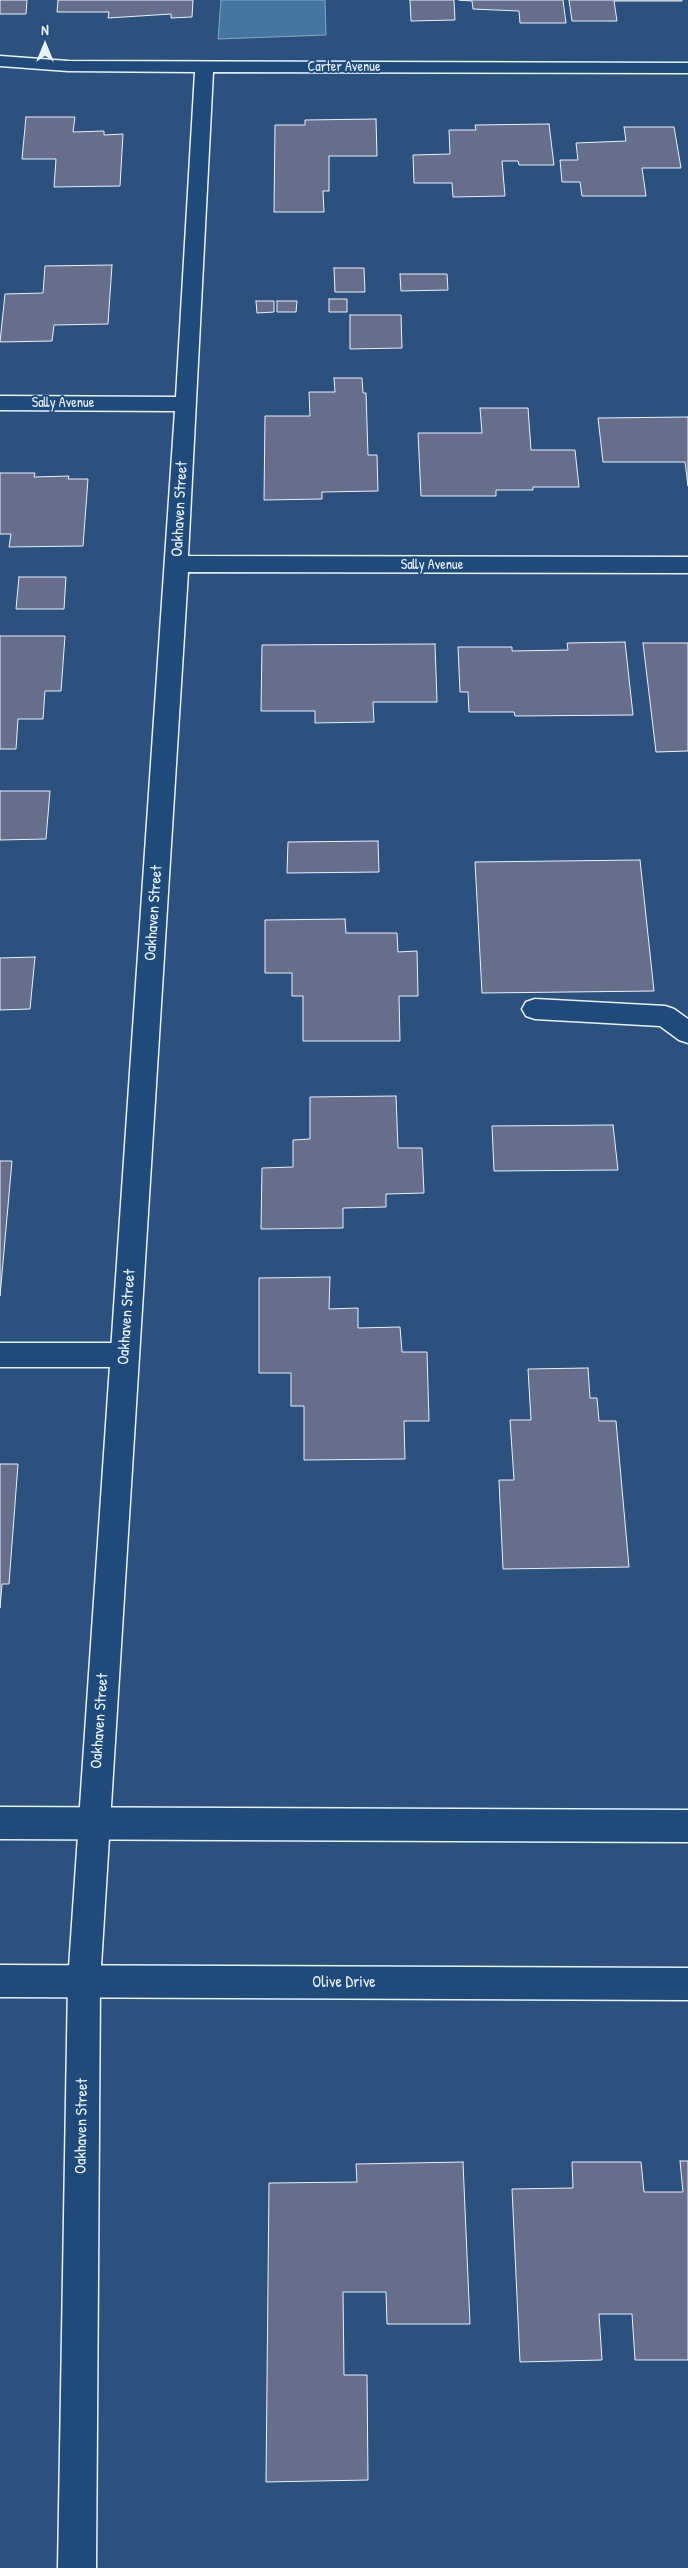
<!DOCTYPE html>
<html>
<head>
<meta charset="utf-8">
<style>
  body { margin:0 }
  #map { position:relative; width:688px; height:2568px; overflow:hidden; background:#2d517e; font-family:"Patrick Hand",sans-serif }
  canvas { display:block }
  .north { position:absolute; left:20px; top:20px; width:50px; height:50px; -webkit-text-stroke:4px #1f4a7a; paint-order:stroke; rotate:0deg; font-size:14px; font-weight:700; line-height:20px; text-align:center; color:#e8f1f8 }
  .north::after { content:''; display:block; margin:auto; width:18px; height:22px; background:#e8f1f8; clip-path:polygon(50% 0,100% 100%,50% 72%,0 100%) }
</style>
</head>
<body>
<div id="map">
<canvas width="688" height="2568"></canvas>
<div class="north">N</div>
</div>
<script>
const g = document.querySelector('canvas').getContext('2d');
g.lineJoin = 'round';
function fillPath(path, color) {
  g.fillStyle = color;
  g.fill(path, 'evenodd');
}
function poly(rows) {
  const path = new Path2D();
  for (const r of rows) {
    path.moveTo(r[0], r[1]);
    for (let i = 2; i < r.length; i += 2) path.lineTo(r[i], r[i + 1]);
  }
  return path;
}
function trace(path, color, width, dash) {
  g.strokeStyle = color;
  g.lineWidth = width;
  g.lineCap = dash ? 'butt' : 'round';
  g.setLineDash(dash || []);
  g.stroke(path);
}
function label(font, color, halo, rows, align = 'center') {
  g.font = font + ' "Patrick Hand",sans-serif';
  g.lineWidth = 4;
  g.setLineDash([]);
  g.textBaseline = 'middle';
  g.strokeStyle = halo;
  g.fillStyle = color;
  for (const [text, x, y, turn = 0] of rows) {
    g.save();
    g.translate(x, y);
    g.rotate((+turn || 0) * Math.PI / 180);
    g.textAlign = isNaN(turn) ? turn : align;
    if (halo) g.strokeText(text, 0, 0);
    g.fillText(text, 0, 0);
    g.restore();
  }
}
const water = poly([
  [221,0,325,0,326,35,218,39,221,0]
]);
fillPath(water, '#4576a2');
trace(water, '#86a7c4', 1);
const building = poly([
  [0,0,27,0,26,14,0,14,0,0],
  [58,0,193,0,192,17,171,18,171,14,108,18,109,12,57,12,58,0],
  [410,0,454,0,455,20,411,21,410,0],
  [459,0,563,0,566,23,520,23,519,11,473,9,472,1,459,0],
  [569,0,682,0,682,1,614,1,617,21,572,21,569,0],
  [26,117,75,117,73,132,104,131,104,135,123,134,120,186,54,187,56,159,22,159,26,117],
  [376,119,377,156,329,156,329,191,323,191,324,212,274,212,275,125,305,125,305,120,376,119],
  [549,124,554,165,519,165,518,161,502,161,505,196,453,197,452,183,414,183,413,155,450,154,449,130,476,130,475,125,549,124],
  [624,127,674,127,681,168,642,168,646,196,582,196,580,182,562,182,560,160,578,160,576,143,626,141,624,127],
  [112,265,108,324,54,325,52,341,0,342,5,294,43,293,45,266,112,265],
  [334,268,364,268,365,292,335,292,334,268],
  [400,274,447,274,448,290,401,291,400,274],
  [329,299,347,299,347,312,329,312,329,299],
  [256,301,274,301,274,312,257,313,256,301],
  [277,301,297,301,296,312,277,312,277,301],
  [350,315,401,315,402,348,350,349,350,315],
  [334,378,362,378,363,393,366,393,368,455,377,455,378,491,322,492,322,499,264,500,265,416,310,416,309,392,335,392,334,378],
  [480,408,528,408,531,450,575,450,579,487,533,487,533,490,496,490,496,496,421,496,418,433,482,433,480,408],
  [688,417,688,486,685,462,603,462,598,418,688,417],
  [0,473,35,473,34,477,69,476,68,479,88,479,83,546,9,547,11,534,0,534,0,473],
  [19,577,66,577,64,609,16,609,19,577],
  [0,636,65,636,61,691,45,691,43,719,18,719,16,749,0,749,0,636],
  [625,642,633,715,515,716,514,712,469,712,468,692,460,692,458,647,512,647,512,651,568,650,567,643,625,642],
  [643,643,688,643,688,751,656,752,643,643],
  [435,644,437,702,373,702,374,722,315,723,315,711,261,711,262,645,435,644],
  [0,791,50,791,46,839,0,840,0,791],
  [378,841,379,872,287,873,288,842,378,841],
  [640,860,654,991,482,993,475,862,640,860],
  [345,919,346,933,397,933,398,952,417,951,418,996,399,996,400,1041,303,1041,303,996,292,996,292,973,265,973,265,920,345,919],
  [35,957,30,1009,0,1010,0,958,35,957],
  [396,1096,398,1148,422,1148,424,1193,386,1194,386,1207,343,1208,343,1228,261,1229,262,1168,293,1167,293,1140,310,1139,310,1097,396,1096],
  [613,1125,618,1170,494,1171,492,1126,613,1125],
  [0,1161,12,1161,0,1296,0,1161],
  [330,1277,329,1309,358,1308,358,1328,400,1327,402,1352,427,1352,429,1421,404,1421,405,1459,304,1460,304,1406,291,1406,291,1373,259,1373,259,1278,330,1277],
  [588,1368,590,1398,597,1398,599,1421,616,1421,629,1567,503,1569,499,1480,514,1480,510,1420,531,1420,528,1369,588,1368],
  [0,1464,18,1464,9,1584,2,1584,0,1608,0,1464],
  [680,2161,688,2161,688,2360,635,2360,632,2314,599,2314,602,2360,520,2362,512,2189,573,2188,572,2162,641,2162,644,2192,683,2192,680,2161],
  [463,2162,470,2324,387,2324,386,2292,343,2292,344,2375,367,2375,368,2480,266,2482,269,2183,357,2182,356,2164,463,2162]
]);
fillPath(building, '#676e8c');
trace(building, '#e8f1f8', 1);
const service = poly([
  [535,999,665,1006,674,1009,688,1019,688,1043,679,1040,660,1026,535,1019,526,1016,522,1009,526,1002,535,999],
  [0,1343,124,1343,134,1346,138,1355,134,1364,124,1367,0,1367,0,1343]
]);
const minor = poly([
  [0,56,68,61,688,63,688,73,213,72,188,556,688,557,688,573,188,572,100,1982,96,2568,58,2568,68,1982,175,411,0,410,0,396,176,397,195,72,68,71,0,66,0,56]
]);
const secondary = poly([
  [0,1807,688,1810,688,1842,0,1839,0,1807],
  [0,1965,688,1968,688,2000,0,1997,0,1965]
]);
trace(service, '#e8f1f8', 3);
trace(minor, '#e8f1f8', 3);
trace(secondary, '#e8f1f8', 3);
fillPath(service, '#1f4a7a');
fillPath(minor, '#1f4a7a');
fillPath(secondary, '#1f4a7a');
label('14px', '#e8f1f8', '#1f4a7a', [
  ["Carter Avenue",344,67],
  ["Sally Avenue",63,403],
  ["Sally Avenue",432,565]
]);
label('16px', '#e8f1f8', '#1f4a7a', [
  ["Oakhaven Street",180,509,-87],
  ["Oakhaven Street",154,913,-86],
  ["Oakhaven Street",127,1317,-86],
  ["Oakhaven Street",100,1721,-86],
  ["Olive Drive",344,1983],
  ["Oakhaven Street",82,2126,-89]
]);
</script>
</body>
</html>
